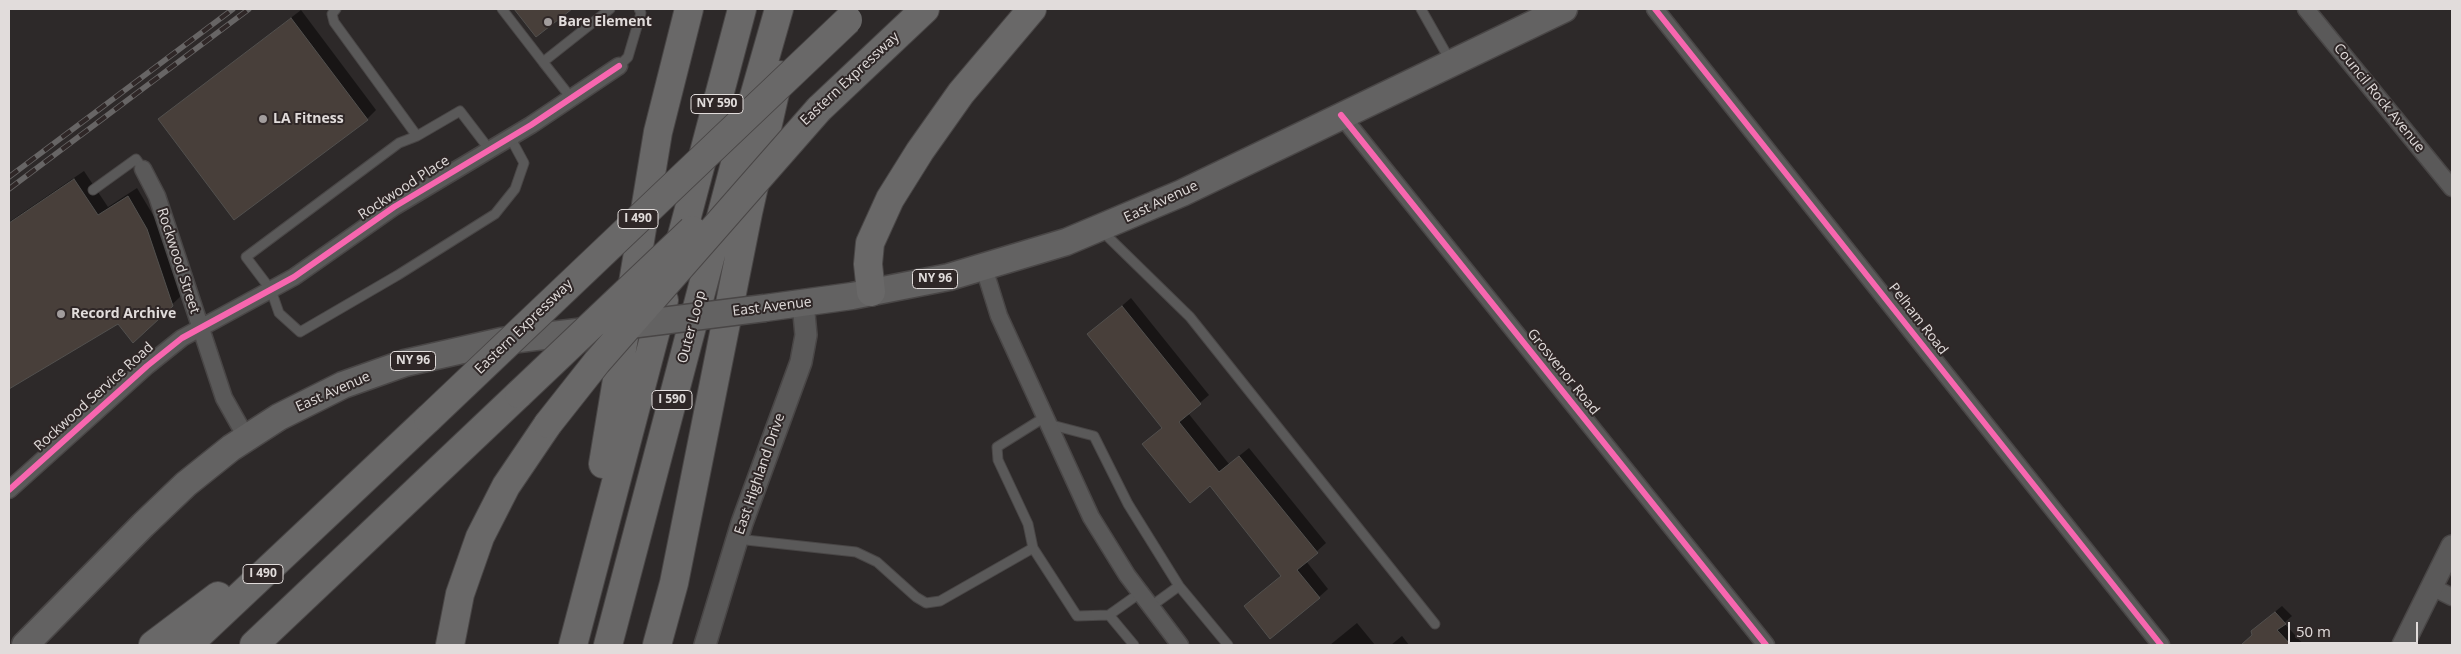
<!DOCTYPE html>
<html>
<head>
<meta charset="utf-8">
<style>
  body { margin:0 }
  #map { position:relative; width:2461px; height:654px; overflow:hidden; background:#2d2929; font-family:"Open Sans",sans-serif }
  canvas { display:block }
  .frame { position:absolute; inset:0; border:10px solid #e1dcdb; pointer-events:none }
  .scale { position:absolute; left:2288px; top:622px; width:130px; height:22px; box-sizing:border-box; border:2px solid #e1dcdb; border-top:0; padding-left:6px; font-size:15px; line-height:18px; white-space:nowrap; color:#e1dcdb; -webkit-text-stroke:4px #2f2727; paint-order:stroke }
</style>
</head>
<body>
<div id="map">
<canvas width="2461" height="654"></canvas>
<div class="frame"></div>
<div class="scale">50 m</div>
</div>
<script>
const g = document.querySelector('canvas').getContext('2d');
g.lineJoin = 'round';
function fillPath(path, color) {
  g.fillStyle = color;
  g.fill(path, 'evenodd');
}
function poly(rows) {
  const path = new Path2D();
  for (const r of rows) {
    path.moveTo(r[0], r[1]);
    for (let i = 2; i < r.length; i += 2) path.lineTo(r[i], r[i + 1]);
  }
  return path;
}
function trace(path, color, width, dash) {
  g.strokeStyle = color;
  g.lineWidth = width;
  g.lineCap = dash ? 'butt' : 'round';
  g.setLineDash(dash || []);
  g.stroke(path);
}
function label(font, color, halo, rows, align = 'center') {
  g.font = font + ' "Open Sans",sans-serif';
  g.lineWidth = 4;
  g.setLineDash([]);
  g.textBaseline = 'middle';
  g.strokeStyle = halo;
  g.fillStyle = color;
  for (const [text, x, y, turn = 0] of rows) {
    g.save();
    g.translate(x, y);
    g.rotate((+turn || 0) * Math.PI / 180);
    g.textAlign = isNaN(turn) ? turn : align;
    if (halo) g.strokeText(text, 0, 0);
    g.fillText(text, 0, 0);
    g.restore();
  }
}
fillPath(poly([
  [515,9,570,9,536,35],
  [301,10,376,110,367,119,160,119],
  [84,171,108,207,137,188,156,220,181,296,133,342,118,322,9,387,9,222],
  [1131,298,1209,395,1188,413,1229,464,1249,448,1326,543,1306,561,1328,589,1319,597,1245,606,1282,575,1210,485,1144,444,1163,427,1089,334],
  [2282,606,2292,616,2284,623,2304,645,2251,645,2247,641,2259,625],
  [1357,623,1375,645,1330,645],
  [1402,636,1409,645,1391,645]
]), '#0007');
const building = poly([
  [514,9,572,9,536,37,514,9],
  [291,18,368,120,234,220,158,119,291,18],
  [74,179,98,215,128,196,147,229,173,306,133,343,118,324,9,389,9,223,74,179],
  [1122,306,1201,404,1179,422,1219,472,1239,456,1318,553,1297,570,1320,598,1270,639,1244,606,1281,576,1210,486,1190,503,1142,444,1162,428,1087,334,1122,306],
  [2275,612,2286,624,2277,630,2291,645,2241,645,2252,635,2251,631,2275,612]
]);
fillPath(building, '#483f3a');
trace(building, '#52504e', 1);
const service = poly([
  [336,9,332,14,334,22,417,136,460,111,489,149],
  [502,9,543,62],
  [1421,9,1451,62],
  [619,66,628,57,641,13,639,9],
  [572,99,543,62,610,9],
  [417,136,399,143,246,257,271,290,279,313,300,332,398,275,495,214,515,189,524,163,510,137],
  [93,190,136,159,143,169],
  [1102,231,1190,317,1435,624],
  [1048,424,1094,436,1128,504,1179,586,1228,645],
  [737,539,856,552,877,562,916,597,926,603,940,601,1033,548,1077,616,1109,615,1134,645],
  [1033,548,1028,524,998,460,997,447,1045,417],
  [1150,607,1179,586],
  [1109,615,1140,593]
]);
const minor = poly([
  [1655,9,2161,645],
  [2306,9,2452,188],
  [1341,115,1766,645],
  [143,169,157,196,224,398,246,437],
  [984,268,999,316,1091,517,1127,575,1180,645],
  [9,490,147,366,182,338,294,277,394,207,531,125,619,66],
  [2432,587,2452,597]
]);
const tertiary = poly([
  [705,645,742,523,801,362,806,335,803,303],
  [2403,645,2452,546]
]);
const primary = poly([
  [765,308,852,296,949,277,1066,242,1182,193,1564,9],
  [25,645,143,525,186,484,231,448,279,417,343,385,405,363,502,341,594,330]
]);
const motorway = poly([
  [819,109,925,9],
  [677,254,742,9],
  [871,292,868,264,870,243,890,199,920,151,961,93,1032,9],
  [603,464,658,132,689,9],
  [153,645,218,596],
  [188,645,428,419],
  [254,645,519,394],
  [450,645,460,594,480,537,506,486,548,424],
  [573,645,664,300],
  [608,645,737,156,779,9],
  [657,645,674,583,748,213,779,75]
]);
trace(service, '#494646', 11);
trace(minor, '#494646', 19);
trace(tertiary, '#494646', 24);
trace(primary, '#494646', 29);
trace(motorway, '#494646', 30);
trace(service, '#5a5959', 9);
trace(minor, '#5a5959', 16);
trace(tertiary, '#5a5959', 21);
trace(primary, '#636262', 26);
trace(motorway, '#696868', 28);
const rail = poly([
  [9,177,233,9],
  [9,189,249,9]
]);
trace(rail, '#676565', 5.5);
trace(rail, '#2f2727', 4, [11]);
const primaryBridge = poly([
  [614,327,765,308]
]);
const motorwayBridge = poly([
  [519,394,692,230],
  [428,419,848,20],
  [548,424,597,362,819,109]
]);
trace(primaryBridge, '#494646', 29, []);
trace(motorwayBridge, '#494646', 30, []);
trace(primaryBridge, '#636262', 26);
trace(motorwayBridge, '#696868', 28);
trace(poly([
  [1655,9,2161,645],
  [1341,115,1766,645],
  [9,490,147,366,182,338,294,277,394,207,531,125,619,66]
]), '#f766af', 6);
for (const [x, y, r, color] of [
  [548,22,5,"#a29d9d"],
  [263,119,5,"#a29d9d"],
  [61,314,5,"#a29d9d"]
]) {
  const dot = new Path2D();
  dot.arc(x, y, r, 0, 2 * Math.PI);
  g.fillStyle = color;
  g.fill(dot);
  trace(dot, '#2f2727', 2);
}
for (const [x, y, w] of [
  [717,104,52],
  [638,219,40],
  [935,279,45],
  [413,361,45],
  [672,400,40],
  [263,574,40]
]) {
  const box = new Path2D();
  box.roundRect(x - w / 2, y - 9.5, w, 19, 4);
  g.fillStyle = '#2f2727';
  g.fill(box);
  trace(box, '#e1dcdb', 1);
}
label('bold 12px', '#e1dcdb', null, [
  ["NY 590",717,104],
  ["I 490",638,219],
  ["NY 96",935,279],
  ["NY 96",413,361],
  ["I 590",672,400],
  ["I 490",263,574]
]);
label('bold 14px', '#e1dcdb', '#2f2727', [
  ["Bare Element",558,22],
  ["LA Fitness",273,119],
  ["Record Archive",71,314]
], 'left');
label('14px', '#e1dcdb', '#2f2727', [
  ["Eastern Expressway",850,79,-43],
  ["Council Rock Avenue",2379,98,51],
  ["Rockwood Place",404,188,-33],
  ["East Avenue",1161,202,-25],
  ["Rockwood Street",178,261,72],
  ["East Avenue",772,307,-7],
  ["Pelham Road",1918,319,52],
  ["Eastern Expressway",524,327,-44],
  ["Outer Loop",692,327,-75],
  ["Grosvenor Road",1563,372,51],
  ["East Avenue",333,392,-24],
  ["Rockwood Service Road",94,397,-42],
  ["East Highland Drive",760,474,-71]
]);
</script>
</body>
</html>
